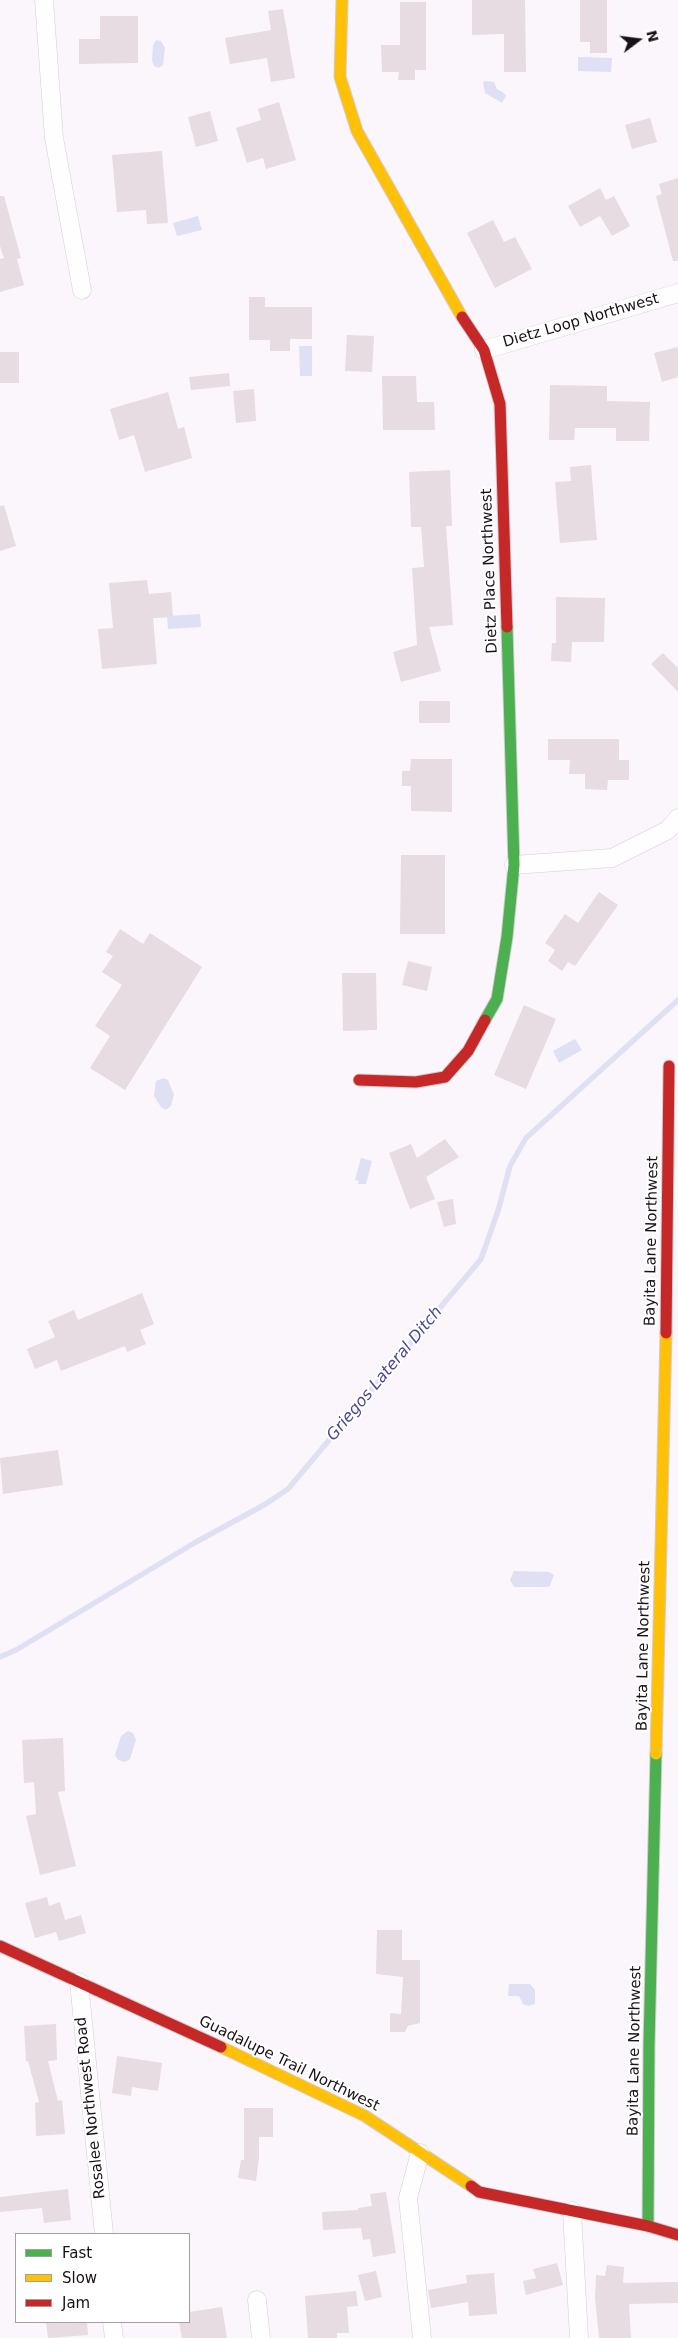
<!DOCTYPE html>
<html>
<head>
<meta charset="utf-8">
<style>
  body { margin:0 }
  #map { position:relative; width:678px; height:2338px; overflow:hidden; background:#fbf6fb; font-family:"DejaVu Sans",sans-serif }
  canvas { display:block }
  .legend { position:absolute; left:15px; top:2233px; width:175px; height:90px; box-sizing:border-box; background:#fff; border:1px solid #a3a0a2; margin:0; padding:6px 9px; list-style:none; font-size:15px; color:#181217 }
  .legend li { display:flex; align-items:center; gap:10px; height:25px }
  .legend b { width:25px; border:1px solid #a3a0a2 }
  .north { position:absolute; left:613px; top:15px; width:50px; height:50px; -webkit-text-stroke:4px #fff; paint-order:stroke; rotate:75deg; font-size:14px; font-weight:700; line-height:20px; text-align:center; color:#181217 }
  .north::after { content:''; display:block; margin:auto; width:18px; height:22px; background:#181217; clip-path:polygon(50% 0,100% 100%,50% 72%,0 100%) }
</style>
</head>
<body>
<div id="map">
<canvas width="678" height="2338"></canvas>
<ul class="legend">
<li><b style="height:6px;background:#4caf50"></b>Fast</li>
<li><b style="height:6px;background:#ffc107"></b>Slow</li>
<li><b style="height:6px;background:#c62828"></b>Jam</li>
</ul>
<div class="north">N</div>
</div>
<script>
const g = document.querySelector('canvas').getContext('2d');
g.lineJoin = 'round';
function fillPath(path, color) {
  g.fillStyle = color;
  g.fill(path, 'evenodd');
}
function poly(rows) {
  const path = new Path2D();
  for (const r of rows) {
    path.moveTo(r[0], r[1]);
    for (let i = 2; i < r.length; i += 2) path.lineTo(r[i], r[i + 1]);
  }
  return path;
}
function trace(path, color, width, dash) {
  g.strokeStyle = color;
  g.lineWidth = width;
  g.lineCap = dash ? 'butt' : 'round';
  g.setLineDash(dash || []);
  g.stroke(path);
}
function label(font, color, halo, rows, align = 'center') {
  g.font = font + ' "DejaVu Sans",sans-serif';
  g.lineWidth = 4;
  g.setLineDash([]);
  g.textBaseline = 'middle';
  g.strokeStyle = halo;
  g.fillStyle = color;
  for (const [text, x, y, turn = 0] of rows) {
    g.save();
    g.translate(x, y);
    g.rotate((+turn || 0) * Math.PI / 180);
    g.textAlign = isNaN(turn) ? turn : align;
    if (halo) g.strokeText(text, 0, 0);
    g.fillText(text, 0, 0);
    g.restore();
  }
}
fillPath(poly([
  [156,40,161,41,165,48,163,65,159,68,154,66,152,60,153,45],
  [578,57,612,58,611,72,578,71],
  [485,81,494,82,497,89,504,93,506,96,502,103,485,93,483,82],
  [198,216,202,230,177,236,173,223],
  [299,346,312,346,312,376,300,376],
  [200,614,201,627,168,629,167,616],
  [575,1039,582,1050,559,1063,553,1051],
  [164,1078,168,1080,174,1095,171,1106,166,1110,161,1107,154,1096,156,1081],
  [361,1158,372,1161,366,1184,358,1184,359,1181,355,1180],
  [514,1571,549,1572,554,1575,550,1586,546,1587,514,1587,510,1580],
  [128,1731,133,1733,136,1740,130,1759,125,1762,118,1760,115,1755,121,1736],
  [509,1984,530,1984,535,1990,535,2004,528,2006,523,2004,519,1996,508,1996]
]), '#e0e0f5');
trace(poly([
  [0,1657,16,1650,196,1542,264,1505,288,1489,481,1259,498,1211,510,1166,526,1138,678,1000]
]), '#e0e0f5', 5.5);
fillPath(poly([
  [472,0,525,0,526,72,504,72,504,34,472,35],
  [580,0,607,0,607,53,590,53,590,42,580,42],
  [400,2,426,2,426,70,415,70,415,80,398,80,399,72,382,72,381,45,400,45],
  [283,9,295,78,271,82,267,58,230,64,225,38,271,30,268,11],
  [100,16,138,16,138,63,79,64,79,39,100,39],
  [279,102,296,160,266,169,263,158,247,163,236,128,261,120,258,109],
  [210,111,218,141,196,147,188,117],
  [650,118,657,142,632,149,625,125],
  [162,151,168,223,147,224,146,210,117,212,112,155],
  [678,178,678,261,673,261,656,196,662,194,659,184],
  [600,188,606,200,614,196,630,226,612,236,600,216,580,227,568,206],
  [0,196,4,196,21,258,17,259,24,285,0,292,0,259,4,258,0,246],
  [493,220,504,242,515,237,532,269,495,288,467,233],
  [249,297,265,297,265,307,312,307,312,339,290,339,290,351,270,351,270,340,249,340],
  [347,335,374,336,372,372,345,371],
  [678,347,678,377,662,382,654,353],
  [0,352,19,352,19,383,0,383],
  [229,373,230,386,191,390,189,377],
  [382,376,416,376,417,402,434,402,435,430,383,430],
  [550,385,607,386,607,401,650,402,649,441,616,441,616,428,575,428,574,440,549,440],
  [254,389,256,421,236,423,233,391],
  [168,392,178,429,184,427,192,458,145,472,134,435,119,440,110,409],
  [591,465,597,540,560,543,555,482,571,481,570,467],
  [450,470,452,526,446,526,453,625,429,627,441,671,401,682,393,652,417,645,412,568,424,567,421,527,411,527,409,472],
  [4,505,16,546,0,551,0,506],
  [147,580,149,594,171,592,173,617,153,618,157,664,102,669,98,629,113,628,109,583],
  [556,597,605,598,604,642,572,642,571,662,551,661,552,643,556,643],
  [663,653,678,668,678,692,651,664],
  [419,701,450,701,450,723,419,723],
  [548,739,619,739,619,760,629,760,629,780,608,780,607,790,585,789,585,774,569,774,570,760,548,760],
  [411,759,452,759,452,812,411,811,411,786,402,786,402,771,410,771],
  [401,855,445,855,445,934,400,934],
  [599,892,618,905,575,966,568,962,562,971,548,961,555,950,545,943,565,914,578,923],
  [120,929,143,944,150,933,202,967,125,1090,90,1068,110,1036,95,1026,122,985,102,972,113,956,106,952],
  [408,961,432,967,427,991,402,985],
  [342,973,376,973,377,1030,343,1031],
  [524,1005,556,1019,526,1089,494,1075],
  [445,1139,459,1157,426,1177,435,1199,410,1209,389,1153,411,1144,417,1158],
  [453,1199,456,1224,444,1227,437,1202],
  [142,1293,154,1324,140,1330,146,1344,127,1352,125,1346,61,1371,57,1360,35,1369,27,1349,55,1337,48,1321,74,1310,78,1320],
  [58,1450,63,1485,3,1494,0,1458],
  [63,1738,65,1791,58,1792,76,1866,40,1875,26,1816,36,1814,34,1782,24,1783,22,1740],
  [47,1897,49,1906,60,1902,65,1920,81,1915,86,1933,59,1941,56,1932,35,1938,25,1903],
  [377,1930,402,1930,402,1960,420,1960,420,2023,408,2026,405,2032,390,2032,390,2013,401,2014,403,1977,376,1974],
  [56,2024,57,2060,48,2061,58,2101,62,2100,65,2134,36,2136,35,2103,39,2102,28,2061,26,2061,24,2026],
  [117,2056,162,2063,158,2091,132,2087,131,2096,112,2093],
  [244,2108,273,2108,273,2137,259,2137,259,2158,256,2181,238,2178,241,2160,244,2160],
  [68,2189,71,2220,44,2223,42,2208,0,2212,0,2197],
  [386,2192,396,2253,373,2257,370,2239,363,2240,361,2228,323,2230,322,2212,358,2210,358,2208,372,2206,370,2194],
  [557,2263,563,2285,526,2295,523,2281,536,2278,533,2269],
  [607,2265,624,2267,623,2283,678,2282,678,2303,629,2304,631,2338,599,2338,595,2298,596,2275,605,2276],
  [376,2271,382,2297,365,2301,358,2275],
  [494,2273,497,2314,469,2316,468,2302,431,2308,428,2290,467,2283,466,2275],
  [356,2291,358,2306,347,2307,349,2333,337,2333,337,2338,308,2338,305,2296],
  [222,2307,227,2338,182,2338,179,2322,189,2322,189,2312],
  [46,2322,87,2322,88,2335,48,2338]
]), '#e6dce2');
const street = poly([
  [44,0,54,138,82,290],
  [484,350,678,293],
  [514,865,612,858,668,830,678,818],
  [79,1982,104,2234],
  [420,2153,408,2198,422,2338],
  [572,2211,579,2338],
  [257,2300,261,2338],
  [112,2322,114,2338]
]);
const fast = poly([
  [485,1020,497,999,507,937,514,865,507,627],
  [648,2226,649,2045,656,1754]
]);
const slow = poly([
  [342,0,340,77,357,131,462,317],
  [656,1754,666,1333],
  [221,2047,365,2116,471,2186]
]);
const jam = poly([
  [462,317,484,350,500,404,507,627],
  [359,1080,416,1082,445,1077,468,1051,485,1020],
  [666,1333,669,1066],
  [0,1946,221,2047],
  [471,2186,479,2192,648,2226,678,2235]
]);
trace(street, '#d3cdd2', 19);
trace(fast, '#d3cdd2', 13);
trace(slow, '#d3cdd2', 13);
trace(jam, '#d3cdd2', 13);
trace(street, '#fefefe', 18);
trace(fast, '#4caf50', 11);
trace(slow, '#ffc107', 11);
trace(jam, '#c62828', 11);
label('15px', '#181217', '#fff', [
  ["Dietz Loop Northwest",581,321,-16],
  ["Dietz Place Northwest",490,571,-92],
  ["Bayita Lane Northwest",652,1241,-89],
  ["Bayita Lane Northwest",644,1646,-89],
  ["Bayita Lane Northwest",635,2051,-89],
  ["Guadalupe Trail Northwest",289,2064,26],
  ["Rosalee Northwest Road",91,2108,-96]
]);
label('italic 16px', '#4a4595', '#fff', [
  ["Griegos Lateral Ditch",385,1374,-50]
]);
</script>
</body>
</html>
